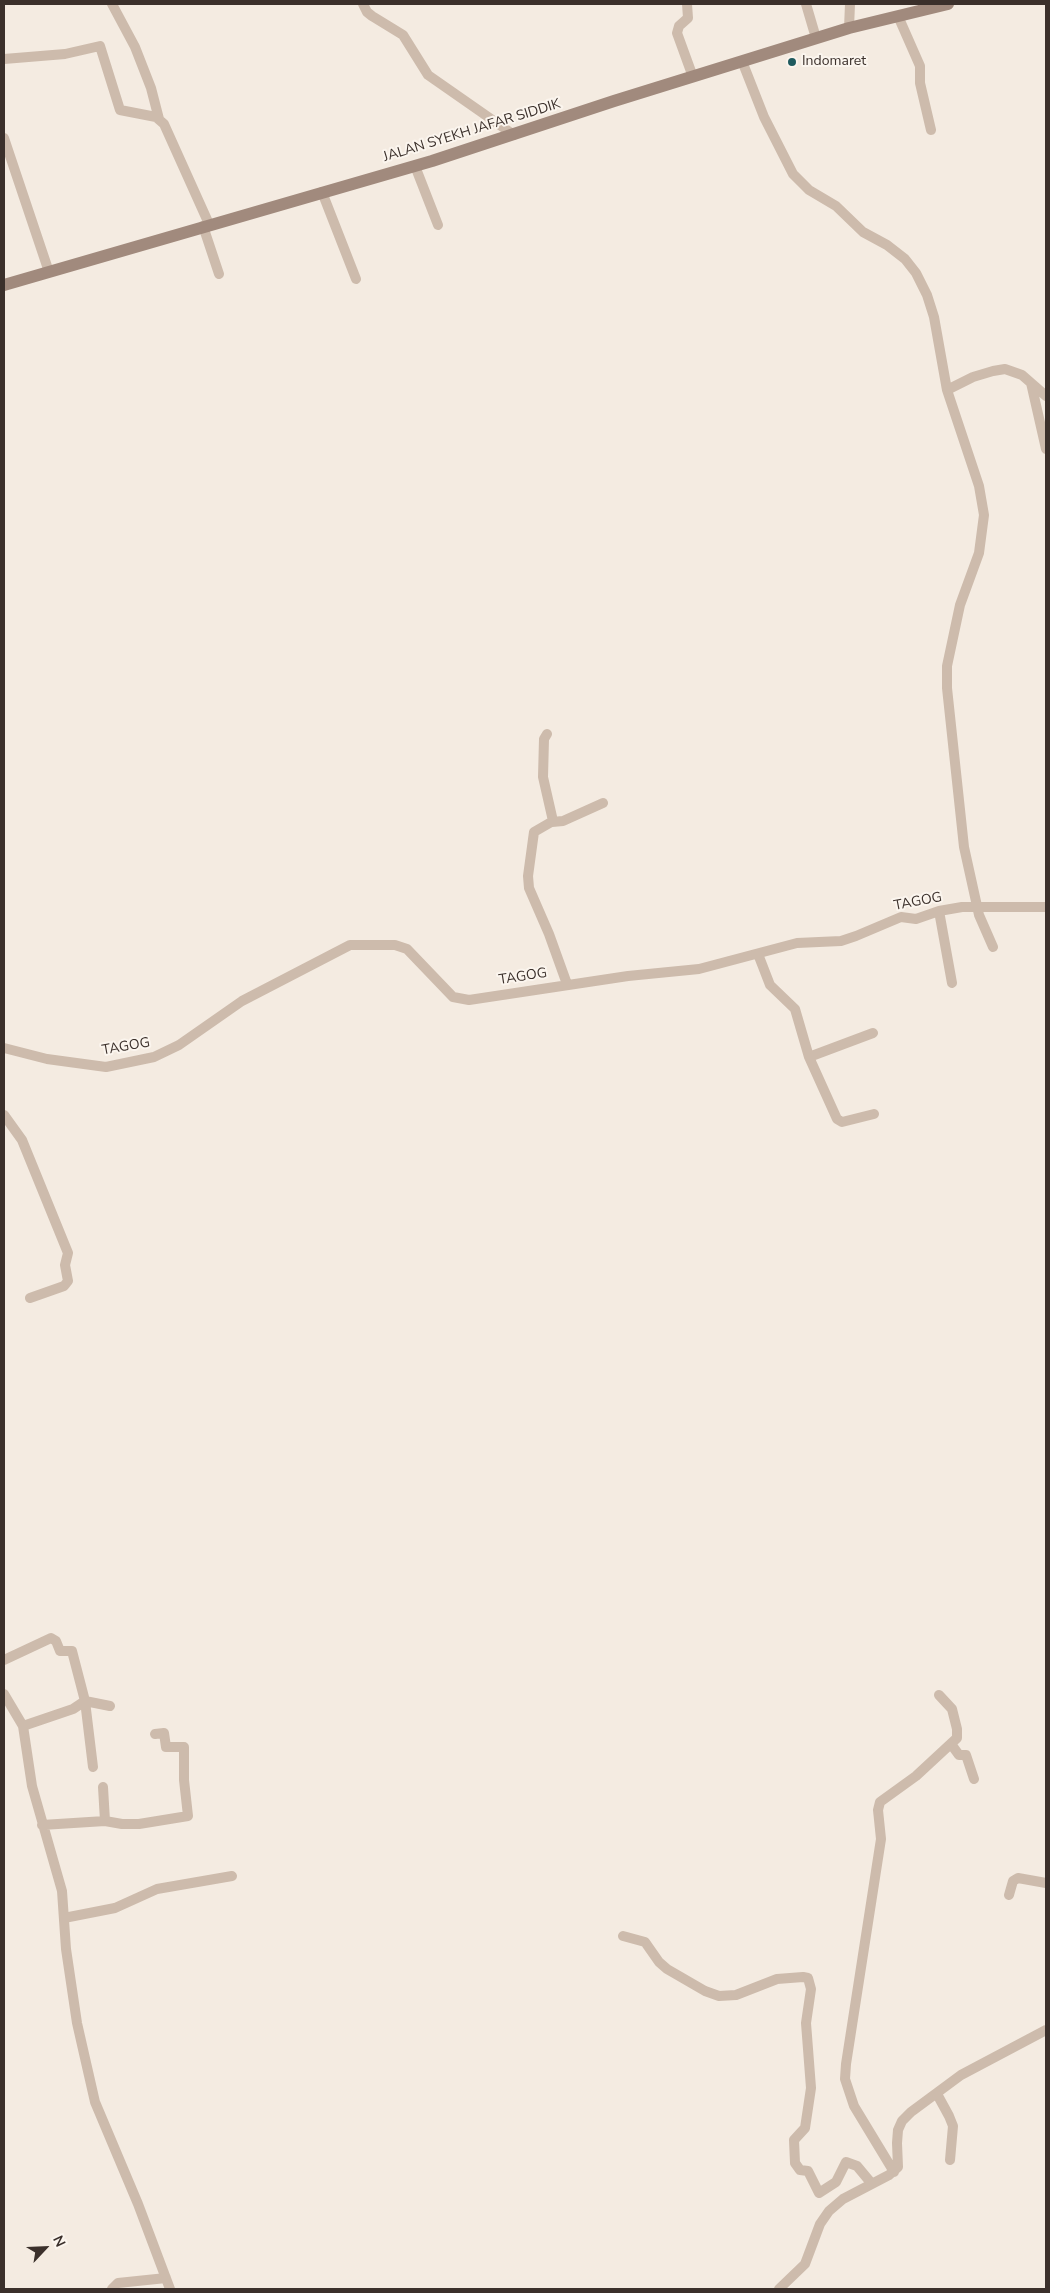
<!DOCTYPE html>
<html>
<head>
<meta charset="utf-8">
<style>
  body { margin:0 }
  #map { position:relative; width:1050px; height:2293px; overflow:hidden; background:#f4ebe1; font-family:"Nunito Sans",sans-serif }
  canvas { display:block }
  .frame { position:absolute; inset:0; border:5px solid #3b302b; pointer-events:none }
  .north { position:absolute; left:20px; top:2223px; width:50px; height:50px; -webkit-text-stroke:4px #fbf5ee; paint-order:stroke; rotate:65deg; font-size:14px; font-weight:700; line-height:20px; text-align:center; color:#3b302b }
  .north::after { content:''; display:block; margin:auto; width:18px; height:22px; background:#3b302b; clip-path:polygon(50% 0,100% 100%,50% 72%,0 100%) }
</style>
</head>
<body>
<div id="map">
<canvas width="1050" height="2293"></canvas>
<div class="frame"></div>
<div class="north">N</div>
</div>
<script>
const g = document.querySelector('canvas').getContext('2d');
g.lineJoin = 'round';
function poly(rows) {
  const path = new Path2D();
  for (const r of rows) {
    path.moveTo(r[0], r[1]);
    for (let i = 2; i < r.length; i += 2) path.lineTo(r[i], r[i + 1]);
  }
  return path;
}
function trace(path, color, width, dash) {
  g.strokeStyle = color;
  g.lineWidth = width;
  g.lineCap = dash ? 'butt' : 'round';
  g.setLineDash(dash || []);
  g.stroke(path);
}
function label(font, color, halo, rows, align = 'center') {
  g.font = font + ' "Nunito Sans",sans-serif';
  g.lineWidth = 4;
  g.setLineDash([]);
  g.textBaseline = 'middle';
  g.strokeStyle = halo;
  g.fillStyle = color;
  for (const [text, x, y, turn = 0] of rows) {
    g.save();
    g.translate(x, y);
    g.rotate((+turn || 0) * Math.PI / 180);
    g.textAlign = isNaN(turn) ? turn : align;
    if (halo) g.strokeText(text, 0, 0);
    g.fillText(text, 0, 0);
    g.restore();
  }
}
trace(poly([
  [112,4,135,47,151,88,159,119],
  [363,4,367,12,372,16,403,35,428,75,514,135],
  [687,4,688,18,679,26,677,33,693,77],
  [806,4,816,38],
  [898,16,920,66,920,83,931,130],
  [849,28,850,4],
  [4,59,65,54,100,46,120,110,156,117,164,124,209,224],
  [742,61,764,117,793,174,809,190,836,206,863,232,887,245,905,259,916,273,927,295,934,317,947,390,979,486,984,515,979,553,960,605,947,666,947,688,964,847,979,915,993,947],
  [4,138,49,272],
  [415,166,438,225],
  [322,192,356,279],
  [203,226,219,274],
  [1031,383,1046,449],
  [947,390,973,377,993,371,1005,369,1022,375,1046,396],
  [547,734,544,739,543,777,553,821,534,832,528,876,529,888,549,934,567,984],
  [552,822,563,821,603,803],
  [939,911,952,983],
  [758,954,770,985,795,1009,809,1057,837,1119,842,1122,874,1114],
  [4,1048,47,1059,106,1067,154,1057,179,1045,242,1001,350,945,395,945,407,949,453,997,469,1000,628,976,699,969,797,943,841,941,856,936,901,917,916,919,939,911,962,907,1046,907],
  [809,1057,873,1033],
  [4,1115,22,1140,68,1253,65,1265,68,1281,64,1286,30,1298],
  [4,1660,51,1638,56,1641,60,1651,72,1651,85,1701,93,1767],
  [4,1694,23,1726,32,1786,62,1891,66,1949,77,2023,95,2102,138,2204,170,2289],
  [23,1726,73,1709,85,1701,110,1706],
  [951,1744,959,1755,966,1755,974,1779],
  [103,1787,105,1821],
  [42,1825,105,1821,122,1824,139,1824,188,1816,184,1780,184,1747,166,1747,164,1733,155,1734],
  [1009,1895,1013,1881,1018,1878,1046,1883],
  [64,1918,115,1908,157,1889,232,1876],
  [623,1936,645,1942,659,1962,667,1969,705,1991,719,1996,736,1995,777,1979,803,1977,808,1978,811,1989,806,2023,811,2088,805,2128,794,2140,795,2163,800,2170,808,2171,819,2193,836,2182,846,2162,857,2166,872,2184],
  [937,2094,949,2116,953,2126,950,2160],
  [894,2172,854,2106,845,2079,846,2064,881,1839,878,1810,880,1802,916,1776,957,1738,957,1729,952,1709,939,1695],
  [112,2289,118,2283,166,2278],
  [779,2289,805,2264,820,2224,829,2211,843,2199,889,2175,898,2167,897,2143,898,2130,902,2121,911,2112,961,2075,1046,2030]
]), '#cdbbac', 10);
trace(poly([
  [4,285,432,161,614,101,849,28,948,4]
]), '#a18a7d', 12);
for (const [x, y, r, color] of [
  [792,62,5,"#1f5a5e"]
]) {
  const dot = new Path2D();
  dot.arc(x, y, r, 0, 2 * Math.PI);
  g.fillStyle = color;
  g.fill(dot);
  trace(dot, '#fbf5ee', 2);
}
label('14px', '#3b302b', '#fbf5ee', [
  ["Indomaret",802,62]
], 'left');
label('14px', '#3b302b', '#fbf5ee', [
  ["JALAN SYEKH JAFAR SIDDIK",472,131,-17],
  ["TAGOG",918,902,-11],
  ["TAGOG",523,977,-9],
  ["TAGOG",126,1047,-10]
]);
</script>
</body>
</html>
